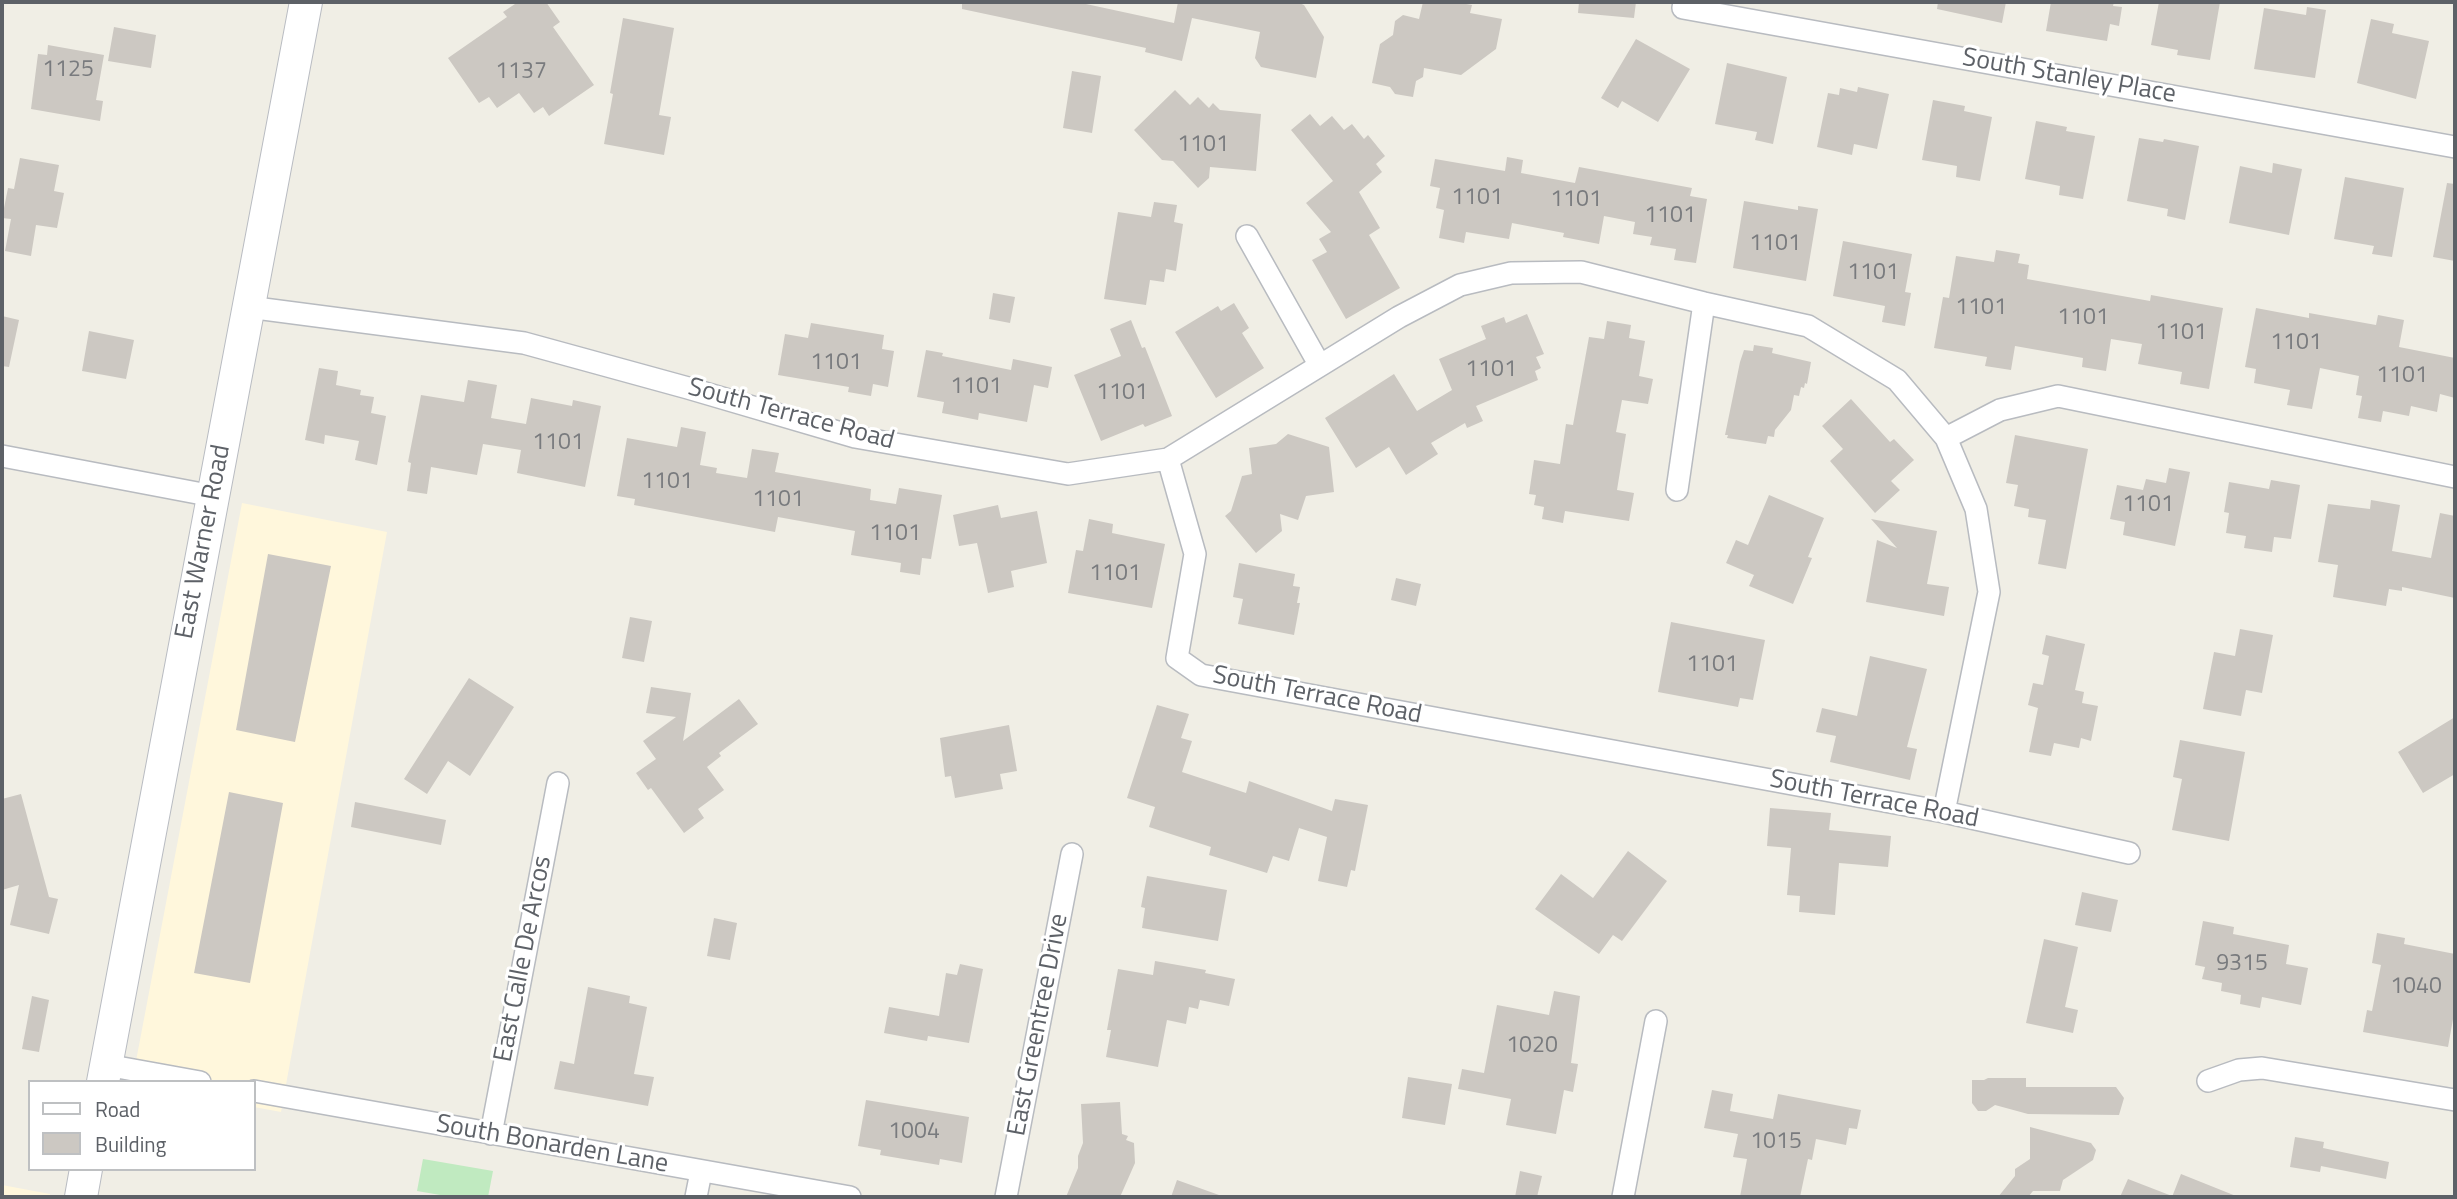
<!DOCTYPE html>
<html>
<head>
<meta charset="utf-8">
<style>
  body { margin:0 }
  #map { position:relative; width:2457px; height:1199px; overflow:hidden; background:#f0eee5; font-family:"Titillium Web",sans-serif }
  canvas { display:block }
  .frame { position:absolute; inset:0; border:4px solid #5d6167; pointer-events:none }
  .legend { position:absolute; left:28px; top:1080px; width:228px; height:91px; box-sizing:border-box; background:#fff; border:2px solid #bec0c2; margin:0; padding:9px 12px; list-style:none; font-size:21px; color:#5d6167 }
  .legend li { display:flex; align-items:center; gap:14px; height:35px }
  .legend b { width:35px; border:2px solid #bec0c2 }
</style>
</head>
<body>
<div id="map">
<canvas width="2457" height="1199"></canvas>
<div class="frame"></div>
<ul class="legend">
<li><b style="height:9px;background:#fff"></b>Road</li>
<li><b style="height:19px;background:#ccc8c2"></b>Building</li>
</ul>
</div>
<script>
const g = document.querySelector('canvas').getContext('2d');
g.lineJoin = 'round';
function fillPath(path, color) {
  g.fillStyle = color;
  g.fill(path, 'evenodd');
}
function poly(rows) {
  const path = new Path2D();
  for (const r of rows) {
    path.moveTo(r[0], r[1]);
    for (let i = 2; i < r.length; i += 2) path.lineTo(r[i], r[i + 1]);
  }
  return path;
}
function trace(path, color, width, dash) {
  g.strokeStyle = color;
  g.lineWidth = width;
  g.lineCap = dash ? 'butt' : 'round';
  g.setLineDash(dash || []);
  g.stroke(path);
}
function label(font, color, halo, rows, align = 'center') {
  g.font = font + ' "Titillium Web",sans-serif';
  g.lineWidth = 6;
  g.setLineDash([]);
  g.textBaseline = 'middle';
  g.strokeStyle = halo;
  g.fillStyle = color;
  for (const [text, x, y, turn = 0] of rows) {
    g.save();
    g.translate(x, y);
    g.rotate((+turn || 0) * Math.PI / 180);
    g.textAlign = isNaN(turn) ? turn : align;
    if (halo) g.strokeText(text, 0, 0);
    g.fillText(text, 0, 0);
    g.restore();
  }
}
fillPath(poly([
  [242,503,387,532,281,1112,254,1107,254,1082,132,1082],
  [2,1185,50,1194,50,1197,2,1197]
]), '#fff7dc');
fillPath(poly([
  [423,1159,493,1171,488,1197,452,1197,417,1191]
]), '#c0eac0');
fillPath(poly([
  [518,2,546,2,560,22,553,27,594,85,549,116,543,107,534,113,519,93,497,108,489,97,479,103,448,58,507,17,503,12],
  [962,2,1087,2,1086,4,1174,23,1178,2,1297,2,1304,5,1324,37,1316,78,1261,67,1255,58,1260,32,1192,18,1182,61,1145,52,1146,48,962,9],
  [1423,2,1455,2,1472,5,1470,13,1502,19,1496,49,1461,75,1424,68,1423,77,1416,81,1413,97,1395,94,1390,87,1372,83,1380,44,1393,35,1395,21,1403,15,1419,19],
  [1579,2,1636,2,1634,18,1578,13],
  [1938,2,2006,2,2002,23,1937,9],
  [2051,2,2114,2,2113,6,2122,7,2119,26,2110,24,2107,41,2046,31],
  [2159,2,2220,2,2210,60,2177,55,2178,50,2151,45],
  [2307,7,2326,10,2315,78,2254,69,2264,8,2306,15],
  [623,18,674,28,659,115,671,117,664,155,604,144,613,94,610,93],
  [2371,19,2394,24,2392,33,2429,41,2416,99,2357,83],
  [114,27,156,35,151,68,108,61],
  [1636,39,1690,69,1658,122,1622,101,1618,108,1601,98],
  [48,45,104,55,96,100,103,101,100,121,31,109,38,54,47,55],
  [1727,63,1787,77,1773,144,1755,140,1757,132,1715,124],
  [1072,71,1101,76,1092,133,1063,128],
  [1858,87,1889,94,1877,149,1854,144,1852,155,1817,147,1828,93,1839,95,1840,88,1857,92],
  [1175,90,1190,105,1198,97,1209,108,1213,103,1220,110,1261,114,1256,171,1210,167,1209,178,1198,188,1173,161,1162,160,1134,130],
  [1933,100,1965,106,1964,111,1992,117,1980,181,1956,177,1957,166,1922,160],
  [1310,114,1320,126,1332,116,1344,130,1352,124,1364,139,1368,135,1385,156,1376,164,1382,172,1359,192,1380,228,1369,235,1400,288,1346,319,1312,260,1327,252,1319,239,1331,232,1306,203,1333,181,1291,130],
  [2036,121,2067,127,2066,131,2095,136,2083,199,2059,195,2060,186,2025,179],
  [2139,138,2163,142,2164,139,2199,146,2185,220,2167,216,2168,209,2127,201],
  [1507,157,1523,160,1521,173,1575,183,1579,167,1692,188,1690,196,1707,199,1696,263,1674,260,1676,249,1650,245,1652,237,1633,234,1635,222,1604,216,1599,244,1563,237,1564,233,1512,223,1509,239,1466,232,1464,243,1439,238,1444,210,1436,208,1440,188,1430,186,1435,159,1505,171],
  [20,158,59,165,54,191,64,193,57,228,36,225,31,256,5,251,11,219,2,218,8,188,14,189],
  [2273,163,2302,169,2289,235,2229,223,2240,166,2272,173],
  [2345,177,2404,188,2392,257,2372,254,2374,246,2334,239],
  [2447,183,2455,184,2455,261,2433,257],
  [1744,201,1798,210,1798,206,1818,209,1806,281,1733,268],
  [1154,202,1177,205,1174,222,1183,224,1176,271,1166,269,1164,282,1150,280,1146,305,1104,299,1118,212,1151,217],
  [1843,241,1912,254,1905,292,1911,293,1905,326,1882,322,1885,306,1833,296],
  [1996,250,2020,254,2018,263,2029,265,2027,279,2150,301,2151,295,2223,308,2209,389,2180,384,2182,372,2138,364,2142,344,2111,339,2106,371,2082,367,2083,358,2015,346,2011,370,1985,366,1987,357,1934,348,1943,297,1949,298,1956,256,1994,262],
  [993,293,1015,297,1010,323,989,319],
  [1234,303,1249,328,1242,333,1264,368,1216,398,1175,332,1218,306,1221,311],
  [2256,308,2309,318,2309,313,2376,325,2378,315,2404,320,2399,347,2455,358,2455,398,2440,394,2437,412,2411,406,2409,416,2383,411,2381,422,2358,418,2362,396,2356,395,2359,376,2320,368,2312,409,2287,405,2290,390,2254,383,2256,369,2245,367],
  [1527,314,1544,354,1536,357,1541,368,1535,371,1538,380,1476,406,1483,421,1467,428,1465,423,1431,443,1438,454,1406,475,1389,447,1356,468,1325,418,1394,374,1417,411,1452,390,1439,359,1486,339,1481,326,1504,317,1506,323],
  [2,316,19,320,9,367,2,366],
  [1131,320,1142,348,1145,347,1172,416,1145,427,1143,424,1101,441,1074,375,1121,356,1110,329],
  [1607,321,1631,325,1629,338,1645,341,1639,376,1653,379,1648,404,1622,400,1616,432,1626,434,1617,490,1634,493,1629,521,1565,511,1563,523,1542,519,1544,507,1534,505,1536,495,1529,494,1534,460,1560,464,1566,424,1573,425,1589,337,1604,339],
  [811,323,884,335,882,349,894,351,888,387,873,384,871,396,848,392,849,387,778,375,785,334,808,338],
  [89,331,134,340,126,379,82,371],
  [1754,345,1773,348,1772,353,1811,362,1807,384,1805,383,1804,388,1801,387,1799,396,1794,395,1791,410,1775,430,1774,437,1768,436,1766,444,1727,438,1728,435,1725,435,1740,362,1744,350,1753,351],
  [926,350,943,353,942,356,1011,370,1013,359,1052,367,1048,388,1034,385,1027,422,979,413,978,420,942,413,944,402,917,397],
  [319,368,338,371,336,385,361,390,360,395,374,397,371,413,386,416,377,465,355,460,359,441,325,435,324,444,305,440],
  [468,380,497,385,491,418,526,424,531,398,572,406,573,400,601,406,585,487,517,473,521,450,483,444,477,475,431,467,427,494,407,491,411,463,408,462,421,395,464,402],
  [1851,399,1890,442,1894,439,1914,460,1891,481,1900,490,1875,513,1830,461,1843,449,1822,426],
  [681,427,706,432,700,465,717,468,716,473,747,478,752,449,779,453,775,472,871,489,870,500,896,504,899,488,942,495,931,559,922,558,920,575,900,572,901,563,851,555,855,531,778,517,775,532,634,505,635,499,617,496,627,438,677,447],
  [1288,434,1329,447,1334,492,1306,496,1298,520,1280,514,1282,531,1256,553,1225,516,1231,511,1242,476,1252,474,1249,448,1276,444],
  [2015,435,2088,449,2066,569,2038,564,2046,520,2028,517,2029,509,2014,506,2018,485,2006,483],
  [2169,468,2190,472,2175,546,2123,535,2125,522,2110,519,2117,485,2143,490,2146,479,2166,483],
  [2271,480,2300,485,2291,539,2274,537,2272,552,2244,548,2246,536,2226,533,2229,513,2224,512,2229,482,2269,489],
  [1769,495,1824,518,1808,557,1812,558,1793,604,1749,586,1754,575,1726,563,1736,540,1748,545],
  [2371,500,2400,505,2392,551,2431,558,2440,513,2455,516,2455,598,2402,587,2402,591,2389,589,2386,606,2333,597,2338,565,2318,562,2328,504,2370,509],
  [998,505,1001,518,1037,511,1047,563,1011,571,1014,587,988,593,977,543,959,546,953,515],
  [1089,519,1113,524,1112,533,1165,544,1152,608,1068,593,1076,550,1083,551],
  [1871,519,1937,531,1927,584,1949,587,1944,616,1866,602,1877,540,1897,548],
  [268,554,331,566,295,742,236,730],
  [1239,563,1295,574,1293,586,1300,587,1297,603,1300,603,1294,635,1238,624,1243,599,1233,597],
  [1396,578,1421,584,1416,606,1391,600],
  [630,617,652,621,644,662,622,658],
  [1671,622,1765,640,1753,700,1740,698,1738,707,1658,692],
  [2240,629,2273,635,2262,693,2246,690,2241,716,2203,709,2214,652,2235,656],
  [2046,635,2085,644,2075,690,2084,692,2082,703,2098,706,2091,741,2081,738,2079,748,2054,743,2051,756,2029,752,2038,708,2028,705,2033,683,2043,685,2049,656,2042,654],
  [1870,656,1927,669,1907,747,1917,749,1910,780,1830,762,1836,736,1816,732,1822,708,1857,716],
  [469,678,514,707,470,776,448,761,427,794,404,779],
  [651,687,691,693,683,741,739,699,758,724,719,753,721,756,707,767,724,790,698,809,704,818,684,833,651,788,648,790,636,773,656,759,643,741,676,717,646,713],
  [1157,705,1189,714,1181,738,1192,741,1182,772,1246,793,1249,781,1332,811,1335,799,1368,805,1355,871,1351,870,1347,887,1318,881,1327,837,1299,828,1289,861,1273,856,1267,873,1209,855,1211,847,1149,827,1155,807,1127,798],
  [2455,717,2455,774,2423,793,2398,752],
  [1009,725,1017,771,1000,774,1003,789,955,798,951,776,945,777,940,738],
  [2180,740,2245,752,2229,841,2172,830,2182,779,2173,777],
  [229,792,283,803,250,983,194,973],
  [21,794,49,897,58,899,49,934,10,925,19,885,2,890,2,799],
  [355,802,446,820,441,845,351,827],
  [1770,808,1831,813,1829,830,1891,836,1888,867,1839,863,1835,915,1799,912,1800,896,1787,895,1791,848,1767,846],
  [1628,851,1667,881,1622,941,1613,935,1599,954,1535,909,1561,874,1593,898],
  [1147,876,1227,890,1218,941,1142,928,1145,908,1141,907],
  [2082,892,2118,900,2111,932,2075,925],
  [714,918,737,923,730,960,707,956],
  [2203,921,2234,927,2233,934,2289,945,2286,964,2308,968,2301,1005,2262,997,2260,1008,2240,1004,2241,995,2221,991,2222,983,2202,979,2205,967,2195,965],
  [2377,933,2405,938,2404,944,2455,954,2455,1008,2448,1047,2363,1032,2367,1010,2372,1011,2381,965,2372,963],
  [2044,939,2078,947,2065,1007,2078,1010,2073,1033,2026,1023],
  [1155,961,1206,970,1205,973,1235,979,1229,1006,1200,1000,1198,1009,1189,1007,1186,1024,1167,1020,1158,1067,1106,1057,1111,1030,1107,1030,1118,969,1153,975],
  [960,964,983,969,969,1043,928,1036,927,1041,884,1033,889,1007,939,1016,946,973,957,975],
  [588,987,630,996,629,1003,647,1007,634,1074,654,1077,648,1106,554,1089,560,1061,574,1064],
  [1554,991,1580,996,1571,1063,1578,1064,1573,1092,1564,1090,1556,1134,1506,1125,1511,1099,1458,1089,1462,1069,1484,1073,1497,1005,1549,1015],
  [32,996,49,1000,39,1052,22,1049],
  [1408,1077,1452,1084,1445,1125,1402,1118],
  [1988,1078,2026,1078,2026,1087,2116,1087,2124,1098,2119,1115,2028,1114,1995,1105,1986,1111,1978,1111,1972,1103,1972,1080,1984,1080],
  [1712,1090,1733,1094,1730,1111,1773,1119,1778,1094,1861,1110,1857,1129,1849,1128,1846,1145,1816,1139,1812,1160,1808,1159,1800,1197,1740,1197,1747,1159,1733,1157,1738,1134,1704,1128],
  [866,1100,969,1117,962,1163,940,1159,939,1165,880,1155,881,1150,858,1146],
  [1120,1102,1122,1134,1128,1136,1126,1140,1134,1143,1135,1163,1120,1197,1066,1197,1078,1168,1078,1156,1083,1143,1081,1104],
  [2030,1127,2091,1143,2096,1150,2093,1160,2063,1180,2060,1191,2033,1191,2028,1197,1998,1197,2015,1176,2015,1169,2030,1159],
  [2295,1137,2324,1142,2323,1148,2389,1162,2386,1179,2321,1166,2320,1172,2290,1167],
  [1520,1171,1542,1176,1537,1197,1515,1197],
  [2181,1174,2236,1196,2236,1197,2172,1197],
  [2128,1179,2172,1196,2172,1197,2120,1197],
  [1177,1180,1219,1195,1219,1197,1171,1197]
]), '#ccc8c2');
const street = poly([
  [1684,2,1683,8,2455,147],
  [1247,236,1319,364],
  [248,307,524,343,688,388,855,437,1068,474,1168,459,1399,317,1460,285,1511,273,1581,272,1704,303,1808,326,1897,380,1946,438,1976,509,1989,592,1944,812],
  [1946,438,2000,410,2058,396,2455,477],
  [2,456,213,496],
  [1168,459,1195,554,1177,658,1201,675,1944,812,2129,853],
  [1677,490,1704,303],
  [106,1065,200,1082],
  [2208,1081,2239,1070,2262,1068,2455,1100],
  [254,1091,850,1197],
  [491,1134,558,783],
  [696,1197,701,1172],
  [1006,1197,1072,854],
  [1623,1197,1656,1021]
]);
const secondary = poly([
  [103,1082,306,2],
  [81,1197,86,1169]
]);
trace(street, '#b8bbc0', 24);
trace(secondary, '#b9bcc2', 34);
trace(street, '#fff', 21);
trace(secondary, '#fff', 32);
label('23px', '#797b7e', null, [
  ["1125",68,70],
  ["1137",521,72],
  ["1101",1203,145],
  ["1101",1477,198],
  ["1101",1576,200],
  ["1101",1670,216],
  ["1101",1775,244],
  ["1101",1873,273],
  ["1101",1981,308],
  ["1101",2083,318],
  ["1101",2181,333],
  ["1101",2296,343],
  ["1101",836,363],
  ["1101",1491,370],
  ["1101",2402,376],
  ["1101",976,387],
  ["1101",1122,393],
  ["1101",558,443],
  ["1101",667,482],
  ["1101",778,500],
  ["1101",2148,505],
  ["1101",895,534],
  ["1101",1115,574],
  ["1101",1712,665],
  ["9315",2242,964],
  ["1040",2416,987],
  ["1020",1532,1046],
  ["1004",914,1132],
  ["1015",1776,1142]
]);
label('26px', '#5d6167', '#fff', [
  ["South Stanley Place",2069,77,10],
  ["South Terrace Road",791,415,15],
  ["East Warner Road",204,542,-79],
  ["South Terrace Road",1317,696,11],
  ["South Terrace Road",1874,800,11],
  ["East Calle De Arcos",524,959,-79],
  ["East Greentree Drive",1039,1025,-79],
  ["South Bonarden Lane",552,1145,10]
]);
</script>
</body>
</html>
